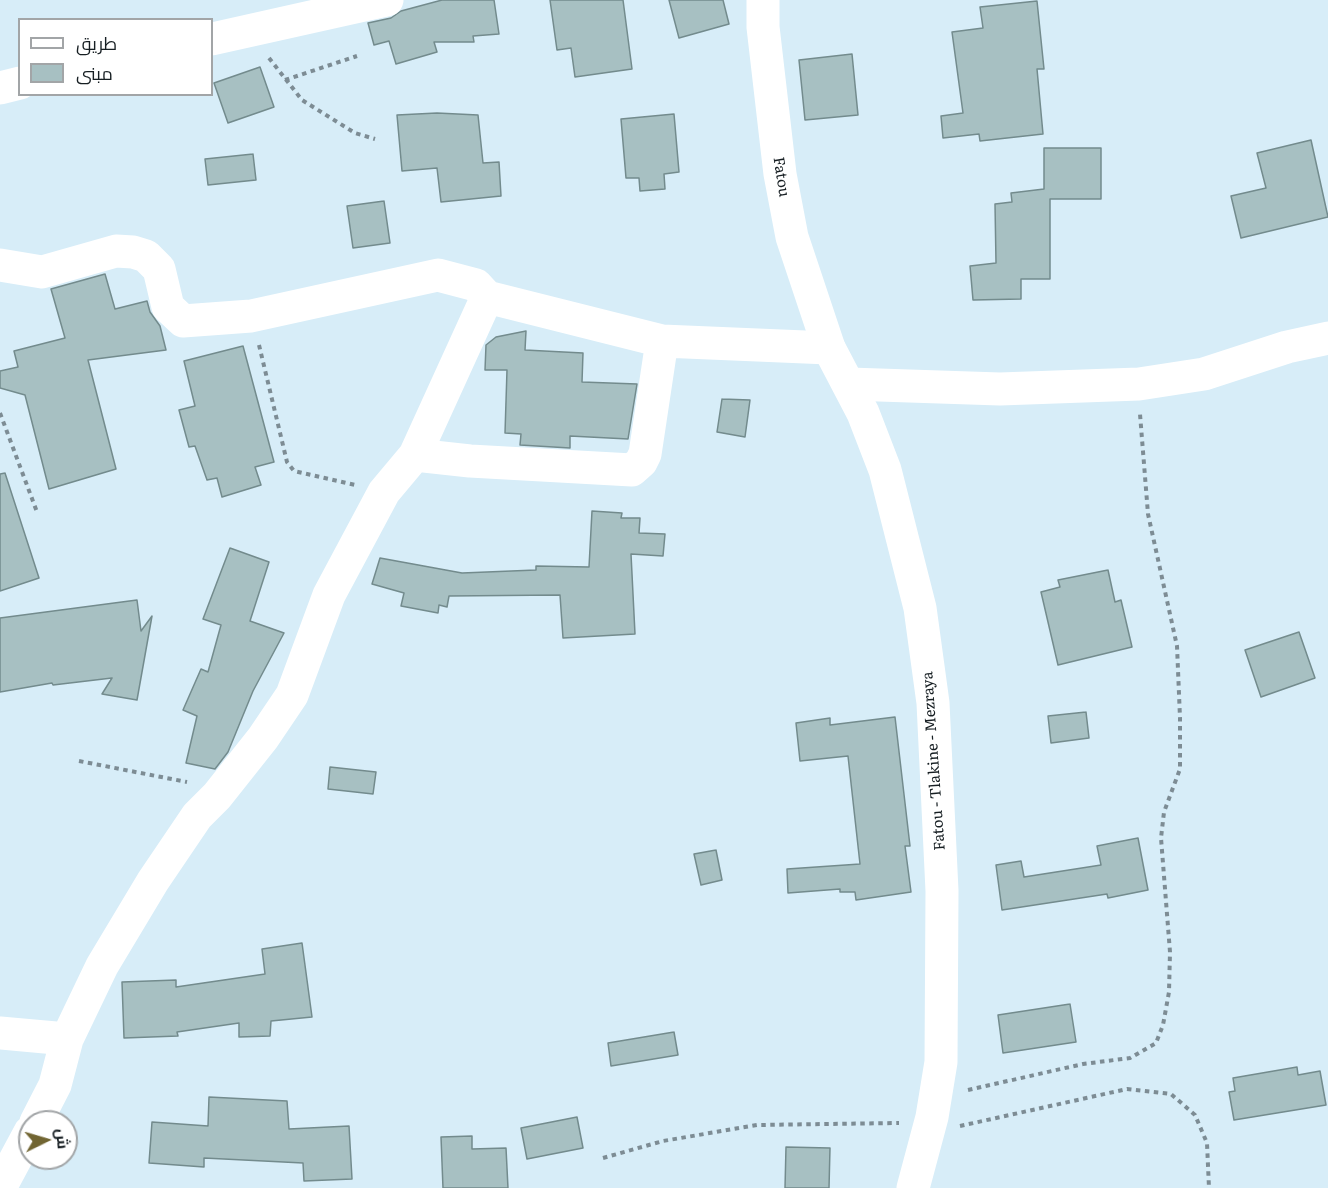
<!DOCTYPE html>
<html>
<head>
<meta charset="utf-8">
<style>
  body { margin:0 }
  #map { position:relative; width:1328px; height:1188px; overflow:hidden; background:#d7edf8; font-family:Literata,Cairo,serif }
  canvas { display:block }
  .legend { position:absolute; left:18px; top:18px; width:195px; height:78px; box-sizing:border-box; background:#fff; border:2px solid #a2a5a7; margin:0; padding:8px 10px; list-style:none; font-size:18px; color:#171f23 }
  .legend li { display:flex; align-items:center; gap:12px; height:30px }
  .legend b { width:30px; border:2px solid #a2a5a7 }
  .north { position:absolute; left:18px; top:1110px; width:60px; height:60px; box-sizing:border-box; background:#fff; border:2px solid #a2a5a7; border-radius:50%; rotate:85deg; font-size:16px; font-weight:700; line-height:24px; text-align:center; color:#171f23 }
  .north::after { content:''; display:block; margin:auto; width:21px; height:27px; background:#716532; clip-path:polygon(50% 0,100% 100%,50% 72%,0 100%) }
</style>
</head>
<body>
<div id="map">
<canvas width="1328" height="1188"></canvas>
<ul class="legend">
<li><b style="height:8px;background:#fff"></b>طريق</li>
<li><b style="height:16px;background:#a7c0c2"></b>مبنى</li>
</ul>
<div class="north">ش</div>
</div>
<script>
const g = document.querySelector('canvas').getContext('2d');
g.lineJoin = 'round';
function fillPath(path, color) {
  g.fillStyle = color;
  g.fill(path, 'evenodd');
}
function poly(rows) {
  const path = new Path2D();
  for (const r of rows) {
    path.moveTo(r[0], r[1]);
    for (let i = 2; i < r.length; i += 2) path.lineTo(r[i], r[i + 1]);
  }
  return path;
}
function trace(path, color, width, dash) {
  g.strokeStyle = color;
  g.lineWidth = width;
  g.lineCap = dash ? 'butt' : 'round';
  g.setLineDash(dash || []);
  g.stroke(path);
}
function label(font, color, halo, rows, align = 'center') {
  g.font = font + ' Literata,serif';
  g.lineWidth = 4.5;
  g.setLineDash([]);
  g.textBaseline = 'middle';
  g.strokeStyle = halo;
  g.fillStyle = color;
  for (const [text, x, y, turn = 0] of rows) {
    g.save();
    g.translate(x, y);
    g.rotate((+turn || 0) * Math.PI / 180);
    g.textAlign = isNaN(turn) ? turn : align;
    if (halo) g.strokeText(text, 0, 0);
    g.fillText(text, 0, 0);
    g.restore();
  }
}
const building = poly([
  [442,0,494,0,499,34,473,36,474,42,434,42,437,52,396,64,389,41,374,45,368,23,391,18,401,11,442,0],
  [550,0,623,0,632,69,575,77,571,48,557,50,550,0],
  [669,0,723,0,729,24,679,38,669,0],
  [1037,1,1044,69,1037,69,1043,134,980,141,979,134,943,138,941,116,963,113,952,32,983,28,980,7,1037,1],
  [852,54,858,115,805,120,799,60,852,54],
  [260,67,274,107,228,123,214,83,260,67],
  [437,113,478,115,483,163,499,162,501,196,441,202,437,168,402,171,397,115,437,113],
  [674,114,679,172,664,174,665,189,640,191,639,178,626,178,621,119,674,114],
  [1311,140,1328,217,1241,238,1231,196,1266,188,1257,153,1311,140],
  [1044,148,1101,148,1101,199,1050,199,1050,279,1021,279,1021,299,973,300,970,266,996,263,995,204,1012,202,1011,193,1044,189,1044,148],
  [253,154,256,180,208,185,205,159,253,154],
  [384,201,390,243,353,248,347,206,384,201],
  [105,274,115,309,147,301,150,312,160,326,166,350,88,360,116,469,49,489,25,395,0,388,0,371,18,367,14,351,65,338,51,289,105,274],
  [526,331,525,350,583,353,582,382,637,384,628,439,570,436,570,448,520,445,521,434,505,433,507,370,485,370,486,345,496,337,526,331],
  [243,346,274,462,255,467,261,485,222,497,217,478,207,480,195,446,189,447,179,410,195,406,184,361,243,346],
  [722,399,750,400,745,437,717,432,722,399],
  [5,473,39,578,0,591,0,474,5,473],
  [592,511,622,513,621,518,640,518,639,533,665,534,663,556,631,554,635,634,563,638,560,595,449,596,447,607,439,605,438,613,401,606,404,593,372,584,380,558,462,573,536,570,536,566,589,567,592,511],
  [230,548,269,562,250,621,284,633,253,691,228,752,215,769,186,763,197,716,183,710,201,669,208,672,221,625,203,619,230,548],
  [1108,570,1115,602,1121,600,1132,647,1058,665,1041,592,1060,587,1058,580,1108,570],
  [137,600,141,631,152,616,137,700,102,694,112,678,53,685,52,683,0,692,0,618,137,600],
  [1299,632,1315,678,1261,697,1245,650,1299,632],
  [1086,712,1089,738,1051,743,1048,716,1086,712],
  [895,717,910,846,905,846,911,892,856,900,855,892,840,892,840,889,788,893,787,869,860,864,848,756,800,761,796,723,830,718,830,725,895,717],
  [330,767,376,772,373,794,328,789,330,767],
  [1138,838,1148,890,1108,898,1107,894,1002,910,996,865,1021,861,1024,877,1101,865,1097,846,1138,838],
  [716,850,722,880,701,885,694,854,716,850],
  [302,943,312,1017,271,1021,270,1036,239,1037,239,1023,177,1032,178,1036,124,1038,122,982,176,980,176,987,265,974,262,949,302,943],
  [1070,1004,1076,1042,1003,1053,998,1015,1070,1004],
  [674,1032,678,1055,611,1066,608,1043,674,1032],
  [1297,1067,1298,1075,1320,1071,1326,1105,1234,1120,1229,1092,1235,1091,1233,1078,1297,1067],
  [209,1097,287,1101,289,1129,349,1126,352,1179,304,1181,303,1163,204,1158,204,1167,149,1163,152,1122,208,1126,209,1097],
  [577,1117,583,1148,527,1159,521,1128,577,1117],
  [472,1136,472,1149,506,1148,508,1188,443,1188,441,1137,472,1136],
  [786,1147,830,1148,829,1188,785,1188,786,1147]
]);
fillPath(building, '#a7c0c2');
trace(building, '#738b8d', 1.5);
trace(poly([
  [269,58,302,100,355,133,375,139],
  [285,80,357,56],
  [259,345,287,462,294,471,355,485],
  [0,413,37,512],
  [79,761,187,782],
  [968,1090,1083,1064,1130,1058,1156,1043,1163,1025,1169,992,1170,952,1161,838,1164,812,1180,769,1180,718,1177,646,1148,514,1140,414],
  [960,1126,1127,1089,1171,1094,1195,1115,1207,1143,1209,1188],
  [603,1158,663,1141,757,1125,899,1123]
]), '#7d8c94', 4, [4.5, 4.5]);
trace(poly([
  [212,39,387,0],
  [0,88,20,83],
  [0,265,42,272,116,251,133,252,146,256,159,269,168,307,183,321,251,316,438,275,476,285,487,297,662,341,829,348],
  [849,384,1000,389,1139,384,1204,374,1287,347,1328,338],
  [415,455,470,461,632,470,641,462,645,454,662,341],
  [0,1033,67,1039],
  [36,1122,55,1085,67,1039,102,966,153,881,197,816,217,796,263,738,292,695,329,595,384,492,415,455,487,297],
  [0,1188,30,1132]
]), '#fff', 33);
trace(poly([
  [763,0,763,27,780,174,792,237,829,348,863,413,885,470,920,608,933,703,942,891,941,1062,932,1117,913,1188]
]), '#fff', 33);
label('15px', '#171f23', '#fff', [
  ["Fatou",781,177,81],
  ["Fatou - Tlakine - Mezraya",934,761,-94]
]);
</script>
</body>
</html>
